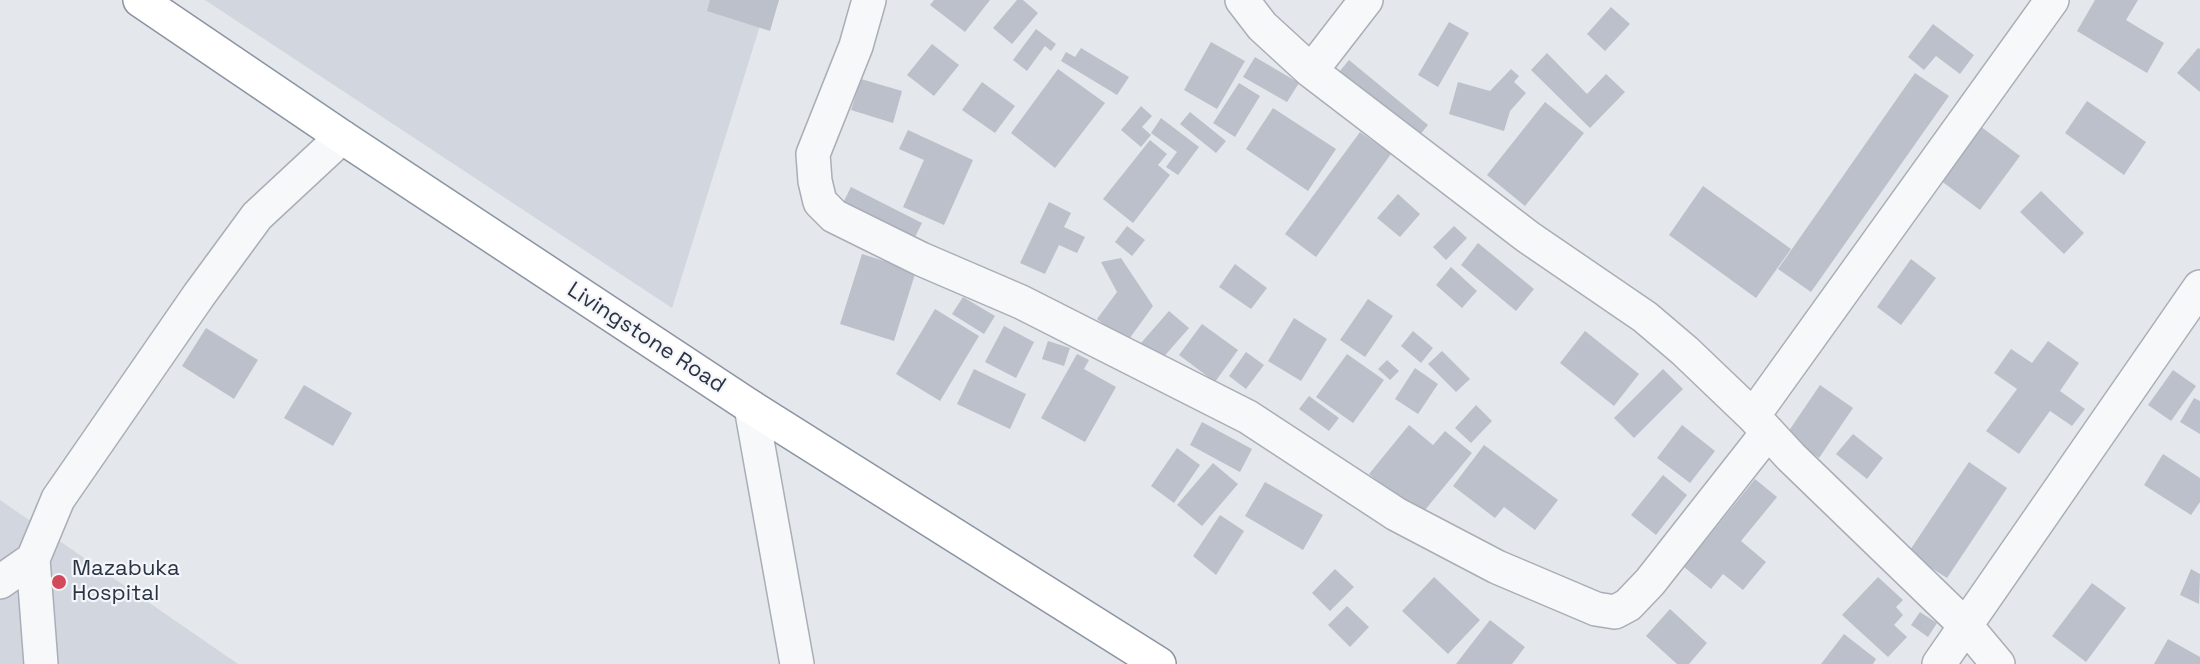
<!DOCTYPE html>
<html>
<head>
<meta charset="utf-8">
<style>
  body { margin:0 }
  canvas { display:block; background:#e4e7ec }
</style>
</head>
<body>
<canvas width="2200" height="664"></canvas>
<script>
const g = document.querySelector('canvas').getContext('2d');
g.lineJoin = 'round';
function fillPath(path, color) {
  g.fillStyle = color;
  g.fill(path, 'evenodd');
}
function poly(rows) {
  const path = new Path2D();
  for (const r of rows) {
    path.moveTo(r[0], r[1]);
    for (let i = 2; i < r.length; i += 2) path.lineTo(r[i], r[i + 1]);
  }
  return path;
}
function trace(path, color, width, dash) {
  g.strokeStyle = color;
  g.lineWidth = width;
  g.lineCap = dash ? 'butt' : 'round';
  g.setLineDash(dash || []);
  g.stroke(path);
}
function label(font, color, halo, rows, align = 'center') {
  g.font = font + ' "Space Grotesk",sans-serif';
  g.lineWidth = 4.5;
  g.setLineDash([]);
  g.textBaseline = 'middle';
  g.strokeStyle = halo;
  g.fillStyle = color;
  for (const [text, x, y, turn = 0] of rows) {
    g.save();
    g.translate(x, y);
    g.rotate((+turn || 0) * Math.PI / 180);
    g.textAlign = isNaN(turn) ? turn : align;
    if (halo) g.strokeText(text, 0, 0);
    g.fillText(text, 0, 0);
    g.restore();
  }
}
fillPath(poly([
  [205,0,768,0,672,308],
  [0,500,238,664,0,664]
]), '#d2d6de');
fillPath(poly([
  [710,0,779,0,770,31,707,11],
  [934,0,990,0,965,32,930,5],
  [1017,0,1023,0,1038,13,1012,44,993,28],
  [2095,0,2138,0,2126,20,2164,43,2147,73,2077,31],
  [1611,7,1630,24,1605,51,1587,34],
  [1449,22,1469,33,1438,87,1418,75],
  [1933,24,1974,55,1960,74,1936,56,1924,70,1908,57],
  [1036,29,1056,44,1051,51,1045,46,1027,71,1013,60],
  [1211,42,1245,61,1217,109,1184,90],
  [932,44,959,65,934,96,907,75],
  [1081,48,1129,77,1117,95,1061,61,1066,52,1075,57],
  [2198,48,2200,49,2200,92,2177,73],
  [1547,53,1587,94,1606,74,1625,92,1590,128,1531,70],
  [1255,57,1299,83,1287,102,1243,77],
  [1349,60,1428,125,1414,142,1335,77],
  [1058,69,1105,103,1055,168,1011,133],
  [1511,69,1519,76,1514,82,1526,93,1510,111,1504,131,1449,114,1458,82,1490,91],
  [1915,73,1949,96,1811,292,1778,269],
  [861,79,902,91,893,123,851,110],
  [982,82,1015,106,995,133,962,110],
  [1239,83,1260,96,1235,137,1213,123],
  [2087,101,2146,142,2124,175,2065,133],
  [1545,102,1584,133,1525,206,1487,175],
  [1141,106,1152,116,1142,127,1151,135,1141,147,1121,130],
  [1273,108,1336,149,1308,191,1246,149],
  [1190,112,1226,141,1216,153,1180,124],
  [1161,118,1199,147,1178,175,1166,167,1177,152,1151,133],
  [1976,123,2020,156,1980,210,1936,177],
  [908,130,973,160,944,225,903,207,924,160,899,149],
  [1360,132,1391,154,1316,257,1285,234],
  [1150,140,1167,154,1158,165,1170,175,1133,223,1103,199],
  [1703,186,1791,249,1756,298,1669,235],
  [851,187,922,223,910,247,839,211],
  [2041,191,2084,233,2064,254,2020,212],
  [1398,194,1420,214,1400,237,1377,218],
  [1049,202,1071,213,1064,227,1085,237,1077,253,1059,245,1045,274,1020,263],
  [1127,226,1145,240,1132,256,1115,242],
  [1454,226,1467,238,1446,260,1433,247],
  [1478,243,1534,289,1516,311,1461,265],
  [862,254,916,271,894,341,840,324],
  [1121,258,1153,306,1127,342,1097,319,1117,292,1101,262],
  [1911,259,1936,278,1901,325,1877,307],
  [1235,264,1267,288,1251,309,1219,287],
  [1451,267,1477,291,1462,308,1436,285],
  [963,297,995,316,984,334,952,314],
  [1368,299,1393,316,1365,357,1340,340],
  [935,309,979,336,940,401,896,374],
  [1169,311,1189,328,1161,360,1141,343],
  [1294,318,1327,339,1301,381,1268,361],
  [1202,324,1238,350,1215,382,1179,355],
  [1004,326,1034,342,1016,378,985,362],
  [206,328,258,360,234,399,182,366],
  [1413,331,1433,348,1421,363,1401,346],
  [1585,331,1639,374,1614,406,1560,363],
  [1048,341,1070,348,1064,366,1042,359],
  [2048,341,2079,363,2060,391,2085,409,2072,426,2050,411,2019,454,1986,431,2017,389,1994,373,2011,349,2032,363],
  [1442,351,1470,379,1456,392,1428,364],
  [1246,352,1264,365,1246,389,1229,376],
  [1077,354,1089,360,1084,369,1116,387,1085,442,1041,418],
  [1347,354,1384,380,1353,423,1316,397],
  [1387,360,1399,371,1390,380,1378,369],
  [1415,368,1438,384,1418,414,1395,399],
  [974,369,1026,394,1010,429,957,404],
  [1663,369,1683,389,1634,438,1614,418],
  [2173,370,2196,386,2171,421,2148,405],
  [304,385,352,413,333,446,284,418],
  [1820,385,1853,408,1819,458,1786,435],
  [1309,396,1339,418,1329,431,1299,409],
  [2194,398,2200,401,2200,434,2180,422],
  [1476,405,1492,421,1471,443,1455,428],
  [1202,422,1252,449,1240,472,1190,445],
  [1409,425,1433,445,1445,431,1472,453,1420,516,1369,474],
  [1682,425,1715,451,1690,483,1657,458],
  [1853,434,1883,458,1867,479,1836,454],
  [1484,445,1558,500,1535,530,1504,507,1495,518,1453,486],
  [1177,448,1200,465,1174,503,1151,486],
  [2163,454,2200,478,2200,502,2191,515,2144,485],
  [1969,462,2007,488,1947,578,1908,553],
  [1213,463,1238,484,1202,526,1177,505],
  [1663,475,1687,495,1656,535,1631,515],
  [1755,479,1777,497,1741,541,1766,562,1743,590,1723,574,1711,589,1684,567],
  [1265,482,1323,515,1303,550,1245,516],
  [1220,515,1244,531,1216,575,1193,556],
  [1335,569,1354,587,1330,611,1312,593],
  [2191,569,2200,574,2199,604,2180,595],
  [1434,577,1480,620,1448,654,1402,611],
  [1878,577,1903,600,1896,607,1903,615,1894,625,1907,637,1888,657,1842,615],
  [2092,583,2126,608,2086,662,2052,636],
  [1347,606,1369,627,1350,647,1328,625],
  [1670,609,1707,643,1689,664,1677,664,1646,636],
  [1920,612,1937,623,1928,637,1911,625],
  [1490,620,1525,647,1512,664,1456,664],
  [1844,634,1876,659,1873,664,1821,664],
  [2168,639,2200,657,2200,664,2154,664]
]), '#bbc0ca');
const street = poly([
  [869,0,856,46,813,154,815,181,820,202,834,216,921,259,1021,302,1248,417,1396,514,1497,567,1596,609,1615,612,1628,605,1650,582,1768,432],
  [1242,0,1262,26,1311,71,1528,237,1645,317,1685,351,1753,416,1791,457,1967,627,1998,664],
  [1311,71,1366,0],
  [751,407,797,664],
  [1753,416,2052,0],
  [33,559,58,499,199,295,257,216,342,137],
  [0,582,33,559,41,664],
  [1939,664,2200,287]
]);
const highway = poly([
  [140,0,342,137,751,407,1159,664]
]);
trace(street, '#a9aeb7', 36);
trace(highway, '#8b94a3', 36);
trace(street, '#f7f8fa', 33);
trace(highway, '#fff', 33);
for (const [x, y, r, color] of [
  [59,582,8,"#d1495b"]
]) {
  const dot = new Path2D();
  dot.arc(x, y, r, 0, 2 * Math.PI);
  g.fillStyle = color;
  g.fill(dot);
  trace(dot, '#f4f6f9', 2);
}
label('22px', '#2b3445', '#f4f6f9', [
  ["Livingstone Road",646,338,33]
]);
label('22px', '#2b3445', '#f4f6f9', [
  ["Mazabuka",72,569],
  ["Hospital",72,594]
], 'left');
</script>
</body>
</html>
